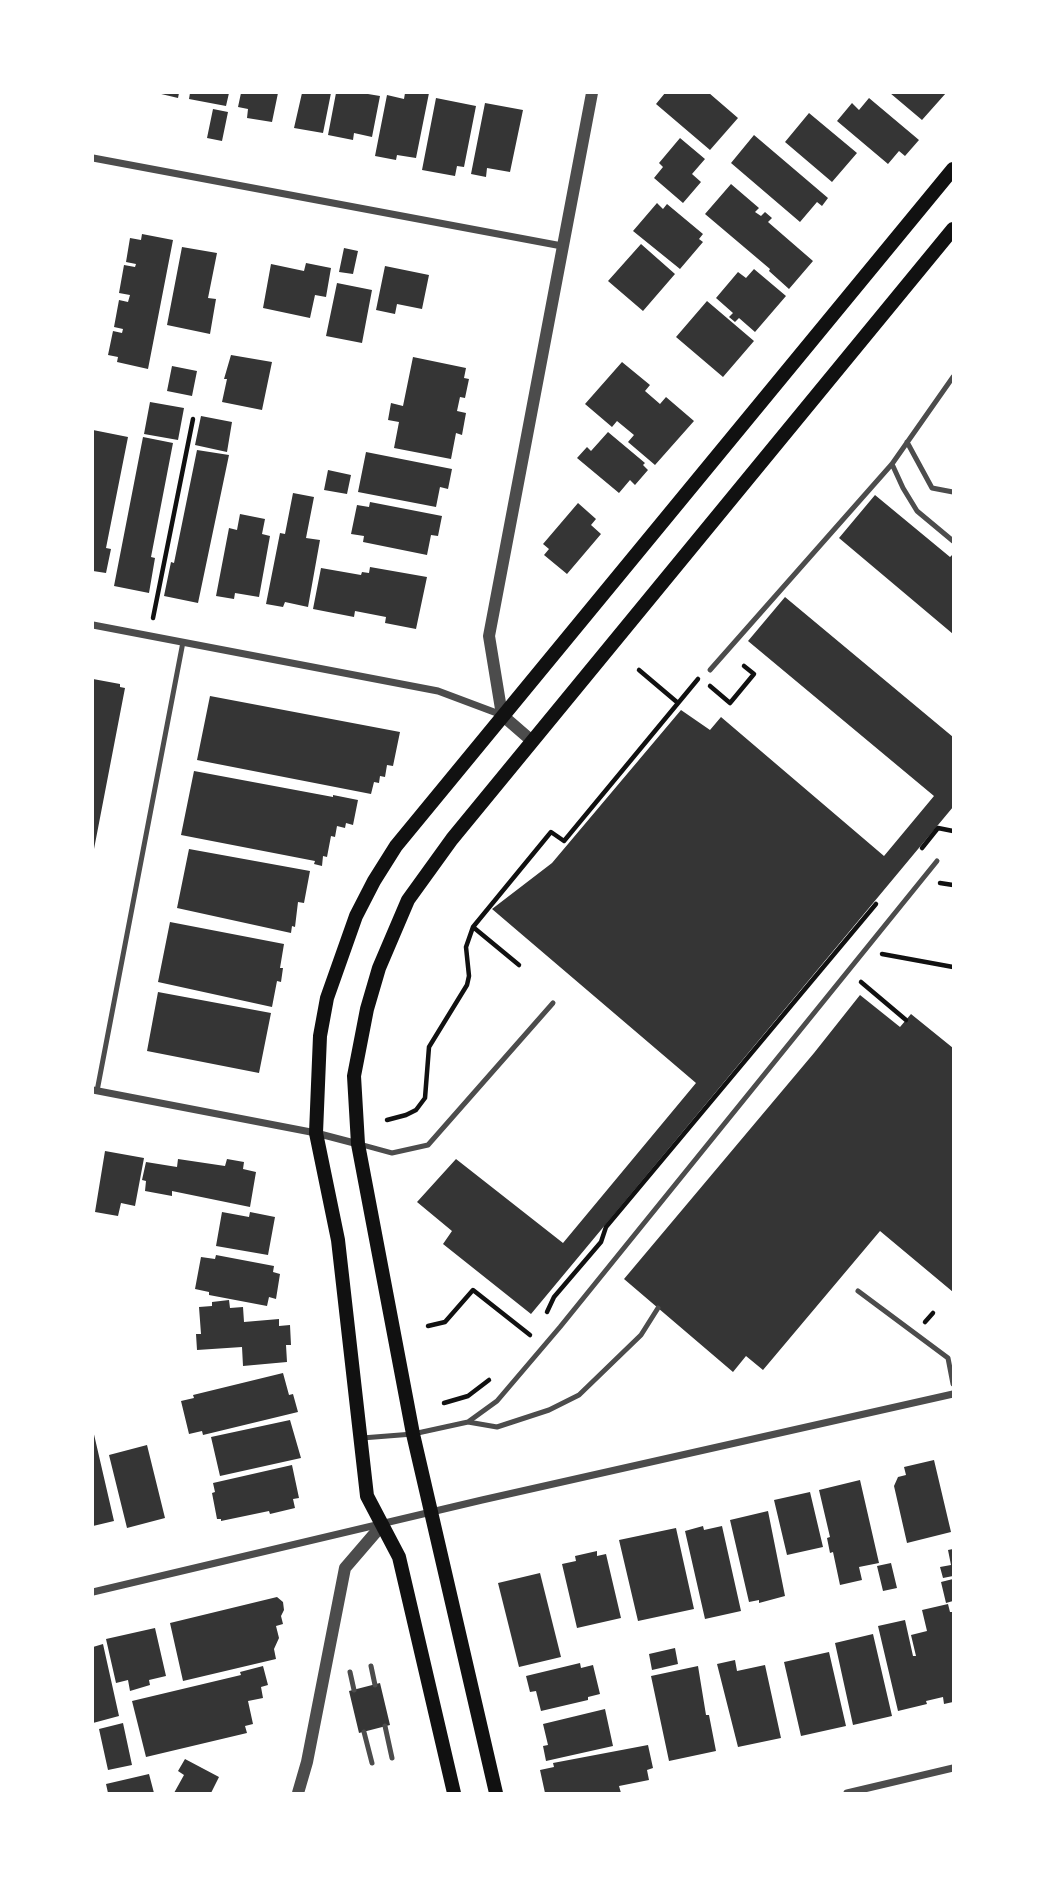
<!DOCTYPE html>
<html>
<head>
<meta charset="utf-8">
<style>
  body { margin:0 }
  #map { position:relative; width:1046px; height:1886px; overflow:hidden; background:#fff; font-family:"DM Sans",sans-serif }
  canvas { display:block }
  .frame { position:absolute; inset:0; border:94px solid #fff; pointer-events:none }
</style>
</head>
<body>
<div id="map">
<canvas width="1046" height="1886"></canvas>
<div class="frame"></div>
</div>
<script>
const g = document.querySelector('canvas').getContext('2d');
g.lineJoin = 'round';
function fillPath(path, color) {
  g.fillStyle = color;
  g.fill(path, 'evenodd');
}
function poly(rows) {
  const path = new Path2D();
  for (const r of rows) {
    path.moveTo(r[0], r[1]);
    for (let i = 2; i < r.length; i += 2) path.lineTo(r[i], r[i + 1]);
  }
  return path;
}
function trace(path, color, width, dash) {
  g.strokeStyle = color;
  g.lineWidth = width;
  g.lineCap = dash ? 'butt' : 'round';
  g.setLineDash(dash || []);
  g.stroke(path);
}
fillPath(poly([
  [157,93,179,93,178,98],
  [190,93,229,93,226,106,189,99],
  [241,93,278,93,272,122,247,118,248,109,238,107],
  [302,93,331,93,323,133,294,128],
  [336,93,362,93,380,96,372,137,354,133,353,140,328,135],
  [405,93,429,93,416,158,397,155,396,160,375,156,387,95,404,99],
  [665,93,709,93,738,118,710,150,656,104],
  [890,93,946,93,922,120],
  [436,98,476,106,464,167,457,166,455,176,422,170],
  [869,98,919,140,905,156,899,151,888,164,837,121,852,103,859,110],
  [485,103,523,110,510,172,487,168,486,177,471,174],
  [213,109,228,112,222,141,207,138],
  [809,113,857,153,832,182,785,142],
  [754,135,828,198,822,206,817,202,800,222,731,163],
  [680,138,705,159,692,174,701,182,683,203,654,178,663,167,659,163],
  [731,184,759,208,755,212,761,216,765,212,772,218,768,222,813,261,789,289,769,271,770,269,705,214],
  [657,203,663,209,667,204,703,234,699,239,703,242,680,269,633,231],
  [142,234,173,240,148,369,117,362,118,357,108,355,113,331,122,333,123,329,114,327,119,300,128,302,130,295,119,293,124,265,135,267,136,264,126,262,130,238,141,240],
  [641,244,675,274,643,311,608,281],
  [182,247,217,253,208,298,216,299,210,334,167,325],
  [344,248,358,251,353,274,339,272],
  [306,263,331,268,326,297,315,295,310,318,263,308,271,264,304,271],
  [385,266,429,275,422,309,397,304,395,314,376,310],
  [754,269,786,296,755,332,739,318,735,322,729,317,733,313,716,298,738,272,746,278],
  [337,283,372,290,362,343,326,336],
  [707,301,754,341,723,377,676,337],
  [231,355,272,362,262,410,222,402,227,379,224,379],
  [413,357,466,368,464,378,469,379,465,398,460,397,457,411,466,413,462,435,456,433,451,459,394,448,399,422,388,420,391,403,403,406],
  [622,362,650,385,645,391,660,404,666,397,694,421,655,465,628,442,634,435,617,421,612,427,585,404],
  [172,366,197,371,192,396,167,391],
  [150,402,184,408,178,440,144,434],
  [201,416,232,422,227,452,195,445],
  [93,430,128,437,106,548,111,549,106,573,93,571],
  [608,432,645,463,643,465,648,470,635,485,630,480,619,493,577,458,587,447,591,451],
  [143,437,173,443,151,557,155,558,149,593,114,586],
  [197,450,229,455,198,603,164,596,171,562,174,563],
  [366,452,452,469,448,489,440,487,436,507,358,492],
  [328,470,351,475,347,494,324,490],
  [293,493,314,497,306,538,320,540,308,607,285,602,283,607,266,604,280,533,285,534],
  [875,495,950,557,953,554,953,634,839,538],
  [370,502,442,516,438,536,431,535,427,555,363,542,364,536,351,534,357,505,369,507],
  [578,503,596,519,591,525,601,534,567,574,544,555,549,549,543,544],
  [240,514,265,519,262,534,270,536,259,597,235,593,234,599,216,596,229,528,237,530],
  [370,567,427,577,416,629,385,623,386,617,355,611,354,617,313,609,321,568,361,575,362,572,369,573],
  [785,597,953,737,953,807,531,1314,443,1244,452,1231,417,1202,456,1159,563,1243,696,1083,492,909,552,863,681,710,710,730,721,717,884,856,934,796,748,641],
  [93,679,120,684,120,687,125,688,94,849],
  [210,696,400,732,393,766,387,765,385,777,380,776,379,783,374,782,371,794,197,760],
  [194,771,333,797,333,795,358,800,353,825,346,823,345,828,337,826,335,837,331,836,327,857,323,856,322,866,314,864,315,861,181,835],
  [189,849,310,871,304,903,298,902,295,927,292,926,291,933,177,908],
  [170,922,284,944,280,968,283,968,281,982,277,981,272,1007,158,982],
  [158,992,271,1013,259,1073,147,1051],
  [860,995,900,1027,911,1014,953,1048,953,1292,880,1231,763,1370,746,1356,733,1372,624,1279,814,1053],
  [105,1151,144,1158,135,1206,121,1203,118,1216,95,1212],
  [178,1159,225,1166,227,1159,244,1162,243,1169,256,1172,250,1207,172,1191,172,1196,145,1191,146,1181,142,1180,146,1162,177,1167],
  [222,1212,249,1217,250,1212,275,1217,268,1255,216,1246],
  [216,1255,274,1266,273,1272,280,1274,276,1299,269,1297,267,1306,209,1295,209,1292,195,1289,201,1257,215,1259],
  [229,1300,230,1308,243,1307,244,1322,279,1319,279,1326,290,1325,291,1345,286,1345,287,1362,243,1366,242,1347,197,1350,196,1334,201,1334,199,1307,212,1306,212,1302],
  [283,1373,289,1395,293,1394,298,1412,203,1435,202,1431,189,1434,181,1401,194,1398,193,1395],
  [290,1420,301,1458,220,1476,211,1437],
  [93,1430,114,1521,93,1526],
  [147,1445,165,1518,127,1528,109,1455],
  [934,1460,951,1532,907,1543,894,1486,898,1477,906,1475,904,1467],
  [292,1465,299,1498,293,1499,295,1508,270,1514,269,1511,221,1521,221,1519,217,1519,212,1493,215,1492,213,1483],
  [860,1480,879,1563,859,1567,862,1580,840,1585,833,1552,830,1553,827,1538,830,1537,819,1490],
  [810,1492,823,1547,787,1555,774,1500],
  [768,1511,785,1596,759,1603,759,1600,749,1602,730,1520],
  [703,1526,704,1530,722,1526,741,1611,705,1619,685,1531],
  [676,1528,694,1609,638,1621,619,1540],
  [953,1549,953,1576,943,1578,940,1567,951,1565,948,1550],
  [597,1551,597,1556,606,1554,621,1618,577,1628,562,1564,576,1561,575,1556],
  [891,1563,897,1588,883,1591,877,1566],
  [540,1573,561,1657,519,1667,498,1583],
  [953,1579,953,1601,946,1603,941,1582],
  [277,1597,283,1602,284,1610,281,1616,283,1624,276,1626,279,1638,274,1649,276,1659,183,1681,170,1623],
  [948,1604,950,1612,953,1612,953,1702,944,1704,943,1697,926,1701,927,1704,898,1711,878,1626,905,1620,913,1656,916,1656,911,1635,927,1631,922,1610],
  [155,1628,166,1676,149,1680,150,1685,130,1691,128,1680,116,1683,106,1639],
  [873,1634,892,1716,853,1725,835,1643],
  [103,1644,119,1716,93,1723,93,1647],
  [675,1648,678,1664,652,1670,649,1654],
  [829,1652,846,1726,801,1736,784,1662],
  [735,1660,737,1671,765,1665,781,1738,738,1747,717,1664],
  [580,1663,581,1668,593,1665,600,1694,588,1697,588,1700,541,1711,536,1691,530,1692,526,1676],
  [263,1666,268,1685,261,1687,263,1698,248,1701,253,1724,245,1726,247,1733,146,1757,132,1701,241,1675,240,1672],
  [698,1666,706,1715,709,1715,716,1751,669,1761,651,1676],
  [380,1683,390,1725,359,1733,349,1691],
  [605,1709,613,1746,546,1761,543,1746,548,1745,543,1724],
  [123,1723,132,1765,108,1770,99,1729],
  [648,1745,653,1768,647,1770,649,1780,619,1786,621,1793,545,1793,540,1770,554,1767,553,1763],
  [185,1759,219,1777,211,1793,174,1793,184,1775,178,1771],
  [149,1774,154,1793,108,1793,106,1784]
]), '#353535');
trace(poly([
  [153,618,193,419],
  [639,670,678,703],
  [710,686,730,703,754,674,744,666],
  [922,848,938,828,953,831],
  [940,883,953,885],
  [473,927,519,965],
  [882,954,953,967],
  [861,982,906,1020],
  [387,1120,406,1115,416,1110,425,1098,429,1047,467,985,469,976,466,947,473,927,551,832,564,841,698,679],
  [547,1312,554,1297,601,1242,606,1227,876,904],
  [925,1322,933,1313],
  [428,1326,445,1322,473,1290,530,1335],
  [444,1403,468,1396,489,1380]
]), '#111', 4.5);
trace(poly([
  [907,442,932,488,953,492],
  [892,464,903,488,917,511,953,541],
  [710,670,892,464,953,377],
  [97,1091,183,642],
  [359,1144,392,1153,428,1145,553,1003],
  [858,1291,948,1358,953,1384],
  [468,1422,497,1401,560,1327,937,861],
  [362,1438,413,1434,468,1422,497,1427,549,1410,579,1395,641,1335,658,1308],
  [371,1666,375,1685],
  [350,1672,354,1690],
  [385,1726,392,1758],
  [364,1732,372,1763]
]), '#4c4c4c', 5);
trace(poly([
  [93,158,562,246],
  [93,625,438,691,502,715],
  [93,1090,316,1133,358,1144],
  [93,1592,482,1500,953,1394],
  [847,1793,953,1768]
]), '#4c4c4c', 7);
trace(poly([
  [532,741,502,715,489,636,592,93],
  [298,1793,307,1762,345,1568,382,1525]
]), '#4c4c4c', 12);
trace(poly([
  [454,1793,399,1557,367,1496,338,1240,316,1133,320,1036,327,998,356,916,374,881,396,846,953,169],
  [496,1793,413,1434,358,1144,354,1076,367,1009,379,968,408,900,452,839,953,229]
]), '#111', 14);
</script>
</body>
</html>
